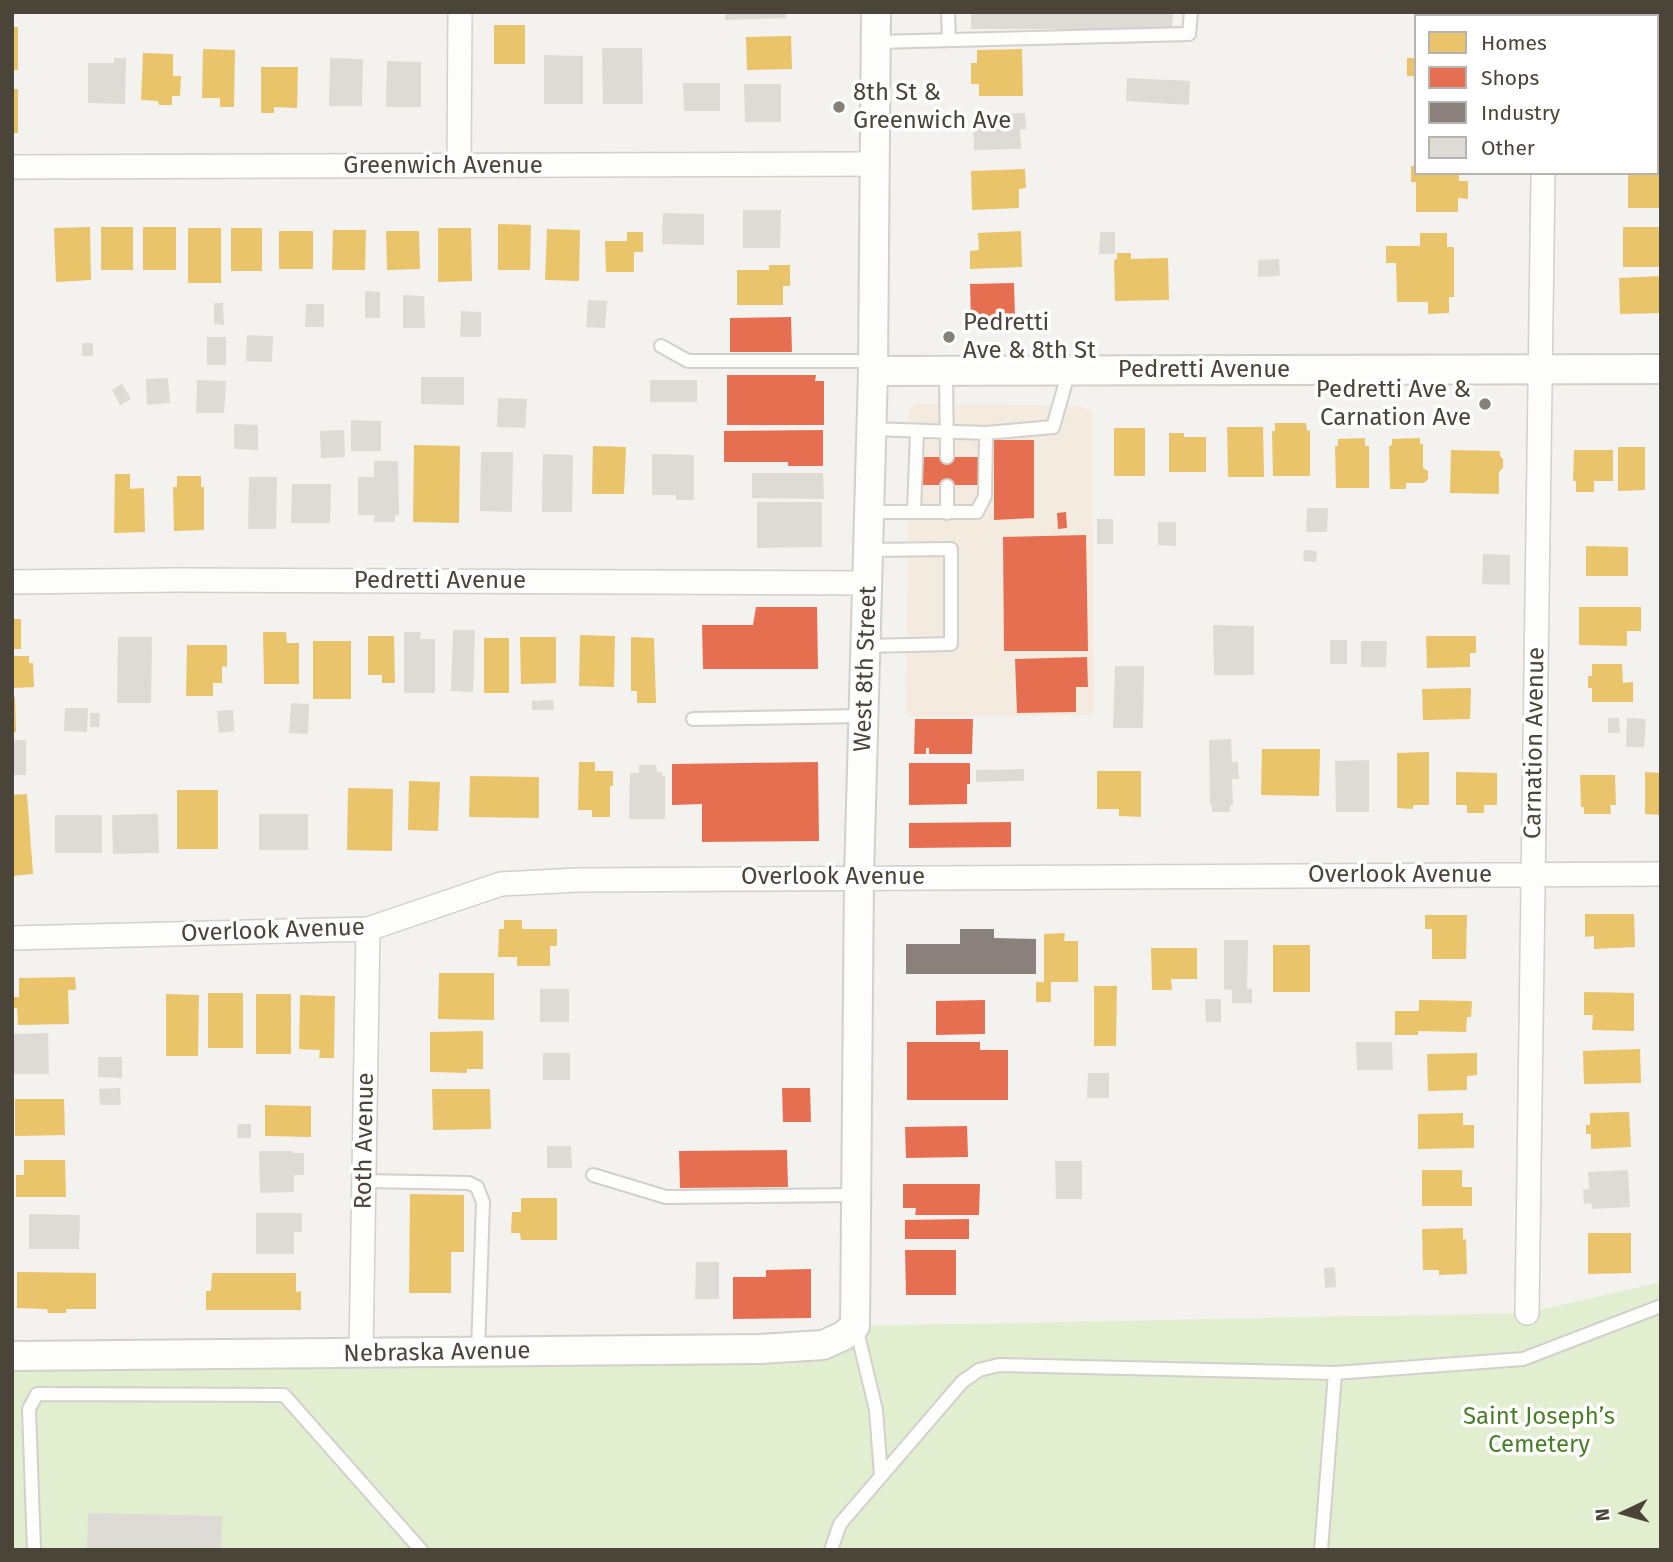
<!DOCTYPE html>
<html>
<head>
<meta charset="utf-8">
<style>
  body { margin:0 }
  #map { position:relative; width:1673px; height:1562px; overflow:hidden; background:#f4f2ee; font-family:"Fira Sans",sans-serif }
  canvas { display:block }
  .frame { position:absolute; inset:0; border:14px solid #4b4439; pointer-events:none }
  .legend { position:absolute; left:1414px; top:14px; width:245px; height:161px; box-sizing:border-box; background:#fff; border:2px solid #b7b4b0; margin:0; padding:9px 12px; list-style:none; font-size:21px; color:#4b4439 }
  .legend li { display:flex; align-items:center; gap:14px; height:35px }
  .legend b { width:35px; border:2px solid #b7b4b0 }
  .north { position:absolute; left:1589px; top:1478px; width:70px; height:70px; -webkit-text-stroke:5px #fff; paint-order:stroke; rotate:265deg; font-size:19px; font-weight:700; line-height:28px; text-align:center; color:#4b4439 }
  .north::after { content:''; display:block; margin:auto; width:24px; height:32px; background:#4b4439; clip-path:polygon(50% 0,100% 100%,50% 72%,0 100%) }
</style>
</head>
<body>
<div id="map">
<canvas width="1673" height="1562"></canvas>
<div class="frame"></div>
<ul class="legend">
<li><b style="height:19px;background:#e9c46a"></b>Homes</li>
<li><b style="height:19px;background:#e76f51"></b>Shops</li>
<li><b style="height:19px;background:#8a817c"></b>Industry</li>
<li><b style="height:19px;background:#dedbd6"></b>Other</li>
</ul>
<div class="north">N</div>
</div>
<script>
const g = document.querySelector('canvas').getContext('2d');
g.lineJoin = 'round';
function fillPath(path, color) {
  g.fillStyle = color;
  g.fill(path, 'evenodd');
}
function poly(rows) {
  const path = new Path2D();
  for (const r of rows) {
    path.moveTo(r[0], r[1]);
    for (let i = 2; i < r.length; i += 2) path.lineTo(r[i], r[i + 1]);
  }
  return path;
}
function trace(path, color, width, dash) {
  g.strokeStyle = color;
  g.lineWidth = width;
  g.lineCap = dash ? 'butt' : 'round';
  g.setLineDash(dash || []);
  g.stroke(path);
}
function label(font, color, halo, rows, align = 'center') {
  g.font = font + ' "Fira Sans",sans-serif';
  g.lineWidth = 7;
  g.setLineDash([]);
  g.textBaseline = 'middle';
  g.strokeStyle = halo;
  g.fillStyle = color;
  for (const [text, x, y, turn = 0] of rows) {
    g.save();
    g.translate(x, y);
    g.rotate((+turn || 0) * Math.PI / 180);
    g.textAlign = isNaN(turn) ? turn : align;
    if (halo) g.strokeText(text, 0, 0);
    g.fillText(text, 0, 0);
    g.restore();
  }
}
fillPath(poly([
  [915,403,1080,406,1092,411,1094,715,908,717,906,712,909,412]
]), '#f3ebdf');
fillPath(poly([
  [1661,1282,1661,1550,12,1550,12,1356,760,1349,855,1326,1527,1313]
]), '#e1eecf');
fillPath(poly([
  [1417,12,1465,12,1465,16,1417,16],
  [1631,12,1661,12,1661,24,1657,24,1657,16,1631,16],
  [494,25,525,25,525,64,494,64],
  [12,27,18,27,18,70,12,70],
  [791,36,792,69,747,70,746,37],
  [203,49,235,50,234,107,220,107,220,98,202,98],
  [1022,49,1023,96,979,96,979,84,971,84,971,63,977,63,977,50],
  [143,53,173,54,173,76,181,76,180,96,172,96,172,105,159,105,158,101,141,100],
  [1407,58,1416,58,1416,76,1407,76],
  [261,67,298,67,297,108,274,107,274,113,261,113],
  [12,89,18,89,18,133,12,133],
  [1411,166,1416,166,1416,173,1459,173,1459,181,1468,181,1468,199,1458,198,1458,212,1416,212,1416,182,1411,182],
  [1661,168,1661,208,1628,208,1628,173,1657,173,1657,169],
  [1025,169,1026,188,1019,189,1019,208,972,210,971,171],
  [498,224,531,225,530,270,498,270],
  [90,227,91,280,56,282,54,228],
  [101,227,133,227,133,270,101,270],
  [143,227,176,227,176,270,143,270],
  [1623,227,1661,227,1661,267,1623,267],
  [188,228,221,228,221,283,188,283],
  [231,228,262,228,262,271,231,271],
  [438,228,471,228,472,281,438,282],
  [547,229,580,230,579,281,545,280],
  [333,230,366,230,365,270,332,270],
  [279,231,313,231,313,269,279,269],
  [386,231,419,231,420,269,387,270],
  [1021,231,1022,267,970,269,970,251,979,250,978,233],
  [627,232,643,232,643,252,634,252,634,272,606,272,605,241,627,241],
  [1420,233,1447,233,1447,247,1454,247,1454,297,1449,297,1449,313,1428,314,1428,302,1397,302,1396,263,1386,263,1386,246,1420,246],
  [1117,253,1131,253,1131,259,1168,258,1169,300,1115,301,1114,260,1117,259],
  [769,265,790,265,790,286,783,286,783,305,737,305,737,270,769,270],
  [1661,276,1661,313,1620,314,1619,278],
  [1275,423,1306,423,1307,431,1310,430,1310,476,1273,476,1272,431,1275,431],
  [1227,427,1263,427,1264,477,1228,477],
  [1114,428,1145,428,1145,476,1114,476],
  [1169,433,1184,433,1184,437,1206,437,1206,472,1169,472],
  [1365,438,1365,446,1369,446,1369,488,1336,488,1335,446,1338,446,1338,439],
  [1420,438,1420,444,1423,444,1423,468,1428,471,1428,479,1424,483,1406,483,1406,489,1390,489,1389,446,1392,445,1392,439],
  [414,445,460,446,459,523,413,522],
  [593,446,626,447,624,494,592,494],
  [1618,447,1645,447,1645,490,1618,491],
  [1451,450,1500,451,1500,456,1503,459,1503,468,1499,472,1499,494,1450,493],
  [1574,450,1613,450,1613,481,1594,481,1594,492,1576,492,1576,481,1573,481],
  [115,474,130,474,130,489,144,488,145,532,114,533],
  [177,476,201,476,201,487,204,487,204,530,174,531,173,487,177,487],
  [1586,546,1628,547,1628,576,1586,576],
  [1579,607,1641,607,1641,631,1627,631,1627,646,1579,645],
  [12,619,21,619,21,649,12,649],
  [263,632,286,632,287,643,299,643,299,684,264,684],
  [580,635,615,636,614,687,579,686],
  [368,636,394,636,395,683,382,683,382,675,368,675],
  [1426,636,1476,636,1476,653,1470,653,1470,667,1427,668],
  [520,637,556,637,556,683,521,684],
  [631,637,654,638,656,703,637,703,637,691,631,691],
  [484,638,509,638,509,693,484,693],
  [313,641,351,641,351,699,313,699],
  [187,645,227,645,227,667,222,666,222,683,213,683,213,696,186,696],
  [12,656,29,656,29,663,33,663,34,687,12,688],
  [1592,664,1622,664,1623,683,1633,682,1633,702,1592,702,1592,688,1588,688,1588,676,1592,676],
  [1471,688,1470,719,1423,720,1422,689],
  [12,697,15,697,16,732,12,733],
  [1262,749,1320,749,1319,796,1261,795],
  [1429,752,1429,805,1413,805,1413,809,1397,808,1397,753],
  [579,762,595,762,595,771,613,771,613,786,610,786,610,817,592,817,592,810,578,810],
  [1097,771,1141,771,1141,817,1119,816,1119,809,1097,809],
  [1456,772,1497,773,1497,805,1484,805,1484,813,1467,813,1467,805,1456,805],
  [1645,772,1661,773,1661,815,1645,814],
  [1580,775,1615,775,1616,805,1610,805,1611,814,1584,814,1584,807,1581,807],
  [470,776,539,777,539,818,469,817],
  [409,781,440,782,438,831,408,830],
  [348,788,393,789,392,851,347,850],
  [177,790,218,790,218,849,177,849],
  [27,794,33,874,12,876,12,795],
  [1585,914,1634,914,1635,947,1594,949,1594,936,1585,937],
  [1425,915,1467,915,1466,959,1432,959,1432,929,1425,929],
  [504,920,522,920,522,929,557,929,557,946,550,946,550,966,517,966,517,957,498,957,499,929,504,929],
  [1065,933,1064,941,1078,941,1078,982,1051,982,1051,1002,1036,1002,1036,982,1044,982,1044,934],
  [1273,945,1310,945,1310,992,1273,992],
  [1151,948,1197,948,1197,979,1171,979,1172,990,1152,990],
  [439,973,494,973,494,1020,438,1019],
  [75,977,76,990,68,990,69,1024,18,1025,17,1008,14,1008,13,997,19,997,19,978],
  [1094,986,1117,986,1116,1046,1094,1046],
  [1584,992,1634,993,1634,1031,1592,1030,1593,1015,1584,1015],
  [208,993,243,993,243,1048,208,1048],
  [166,994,199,995,198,1056,166,1056],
  [256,994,291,994,291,1054,256,1054],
  [300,995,335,996,334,1058,319,1058,320,1050,299,1049],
  [1419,1000,1472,1001,1471,1017,1467,1017,1466,1032,1418,1031,1418,1035,1395,1035,1395,1011,1419,1011],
  [483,1031,483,1069,467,1069,467,1073,430,1072,430,1032],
  [1640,1049,1641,1083,1584,1084,1583,1051],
  [1477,1053,1477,1075,1467,1076,1467,1090,1428,1091,1427,1054],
  [432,1089,490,1089,491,1129,433,1130],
  [15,1099,64,1099,65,1135,15,1136],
  [265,1105,311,1106,311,1137,265,1136],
  [1629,1112,1631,1147,1591,1149,1591,1134,1586,1134,1586,1125,1590,1125,1590,1113],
  [1463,1113,1463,1125,1474,1125,1474,1148,1418,1149,1418,1114],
  [24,1160,65,1160,66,1197,16,1197,16,1175,24,1175],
  [1422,1170,1462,1170,1462,1187,1472,1187,1472,1206,1422,1206],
  [410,1194,464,1195,464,1252,451,1252,451,1293,409,1293],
  [521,1198,557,1198,557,1240,521,1240,520,1233,511,1233,512,1212,521,1212],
  [1463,1228,1463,1240,1466,1239,1467,1274,1439,1275,1439,1270,1423,1270,1422,1229],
  [1588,1233,1631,1233,1631,1273,1588,1274],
  [17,1272,96,1273,96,1309,66,1309,66,1313,48,1313,47,1309,17,1308],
  [212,1273,296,1273,296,1292,301,1291,301,1310,206,1310,206,1291,211,1291]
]), '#e9c46a');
fillPath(poly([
  [1014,283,1015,318,971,319,970,284],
  [791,317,792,352,730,352,730,318],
  [727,375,816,375,815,381,824,381,824,425,727,425],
  [823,430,823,466,788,466,788,462,724,462,724,431],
  [994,440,1034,440,1034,518,994,520],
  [921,457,980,457,979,485,922,485],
  [1066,512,1067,528,1058,529,1057,513],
  [1086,535,1088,651,1004,651,1003,537],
  [756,607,817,607,818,669,703,669,702,625,753,625],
  [1087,657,1088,687,1076,687,1076,712,1017,713,1015,659],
  [915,719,973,719,972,754,929,754,929,748,926,748,926,754,914,754],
  [818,762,819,841,702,842,702,804,672,805,672,764],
  [909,763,970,763,970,784,967,784,967,804,909,805],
  [1011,822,1011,847,909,848,909,823],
  [985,1000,985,1034,936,1035,936,1001],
  [907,1042,980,1042,980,1050,1008,1050,1008,1100,907,1100],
  [782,1088,810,1088,811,1122,783,1122],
  [967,1126,968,1157,906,1158,905,1127],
  [787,1150,788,1187,680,1188,679,1151],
  [903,1184,980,1184,979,1215,915,1215,916,1208,903,1208],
  [969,1219,969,1239,905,1239,905,1220],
  [905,1250,956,1250,956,1295,906,1295],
  [811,1269,811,1318,733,1319,733,1277,766,1277,766,1270]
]), '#e76f51');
fillPath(poly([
  [960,929,994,929,994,938,1036,939,1036,974,906,974,906,944,960,944]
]), '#8a817c');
fillPath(poly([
  [725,12,786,12,786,18,725,20],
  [971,12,1173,12,1172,29,971,29],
  [602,48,642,48,643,104,603,104],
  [544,55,583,56,583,104,544,104],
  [114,58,126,58,125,104,88,103,88,63,114,63],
  [330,58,363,59,362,106,329,106],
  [1657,60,1661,60,1661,115,1657,115],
  [387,61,421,62,421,107,386,107],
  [1127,78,1190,81,1189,105,1126,101],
  [683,83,720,83,720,111,684,111],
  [744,84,781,84,781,122,745,122],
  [1025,113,1026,129,1020,130,1021,149,974,150,973,115],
  [743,210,781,210,780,248,743,248],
  [663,213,704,214,704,245,662,244],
  [1100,232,1115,232,1115,254,1099,254],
  [1279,259,1280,276,1258,277,1258,260],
  [365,291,380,292,380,318,365,318],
  [403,295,424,296,425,328,403,328],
  [588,300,607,301,605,328,586,327],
  [214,303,223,303,224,325,214,324],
  [306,304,324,304,324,327,305,327],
  [461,311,481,312,481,337,460,337],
  [247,335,273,336,272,362,246,361],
  [207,337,226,337,226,365,207,365],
  [82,343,93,343,93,356,82,356],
  [421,377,464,377,464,405,421,404],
  [168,378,170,403,147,405,146,379],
  [197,380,226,381,224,413,196,413],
  [650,380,697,380,697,402,650,402],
  [122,384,131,399,120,405,112,390],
  [498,398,527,399,525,428,497,427],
  [351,420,381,421,381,451,351,451],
  [234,424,258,425,258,450,234,449],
  [344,430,345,457,321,458,320,431],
  [481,452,513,452,512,512,480,511],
  [543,454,573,455,572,512,542,512],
  [652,454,694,455,694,500,676,500,676,495,652,495],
  [374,461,398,461,399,515,395,515,395,522,374,522,375,515,358,515,358,477,374,477],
  [752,473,823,473,824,499,752,498],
  [249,477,277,477,276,529,248,529],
  [292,484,331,484,330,523,291,523],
  [757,502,822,502,822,547,757,548],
  [1307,508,1328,508,1327,532,1306,532],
  [1097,519,1113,519,1113,544,1097,544],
  [1158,522,1176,522,1176,546,1158,545],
  [1304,550,1317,551,1316,562,1303,561],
  [1483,554,1510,555,1510,585,1482,584],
  [1213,625,1254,626,1254,675,1214,675],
  [453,630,475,630,473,692,451,691],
  [404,632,421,632,420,639,435,639,435,693,404,693],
  [118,637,152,637,151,703,117,703],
  [1330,640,1347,640,1347,664,1330,664],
  [1361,641,1387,641,1386,667,1361,667],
  [1115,666,1144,666,1143,728,1113,728],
  [553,700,554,710,532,710,532,701],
  [291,703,309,704,308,734,289,733],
  [65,708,88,708,87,732,64,731],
  [233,710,234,731,219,733,217,711],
  [90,713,100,713,99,727,90,727],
  [1608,718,1619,718,1620,733,1608,733],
  [1627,718,1646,719,1644,747,1626,747],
  [1231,739,1232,762,1238,762,1239,779,1232,779,1233,805,1230,805,1230,812,1212,812,1212,805,1210,805,1209,740],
  [12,740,26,740,26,775,12,775],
  [1369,760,1369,812,1336,812,1335,761],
  [639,765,656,765,657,772,662,772,662,776,665,776,665,819,629,819,630,773,639,773],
  [1024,769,1024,781,976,782,976,770],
  [158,814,159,853,113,854,112,815],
  [259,814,308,814,308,850,259,850],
  [55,815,102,815,102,853,55,853],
  [1224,940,1248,940,1247,989,1252,989,1252,1003,1232,1003,1232,990,1224,989],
  [540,989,569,989,569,1022,540,1022],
  [1205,999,1221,999,1221,1022,1206,1022],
  [48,1033,49,1074,12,1074,12,1034],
  [1356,1042,1392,1042,1393,1070,1357,1070],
  [543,1053,570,1053,570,1080,543,1080],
  [98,1057,122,1057,122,1078,98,1077],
  [1088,1073,1109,1073,1109,1098,1087,1098],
  [120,1088,121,1105,100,1105,99,1089],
  [238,1124,251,1124,251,1138,237,1138],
  [547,1146,571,1146,572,1168,547,1168],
  [259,1151,293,1151,293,1153,304,1153,304,1175,294,1175,294,1192,260,1193],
  [1055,1161,1082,1161,1082,1199,1056,1199],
  [1628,1170,1630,1207,1592,1209,1591,1203,1584,1204,1583,1190,1589,1189,1588,1172],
  [256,1213,302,1213,302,1232,294,1232,294,1254,256,1254],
  [29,1214,80,1215,79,1249,29,1249],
  [696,1262,719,1262,719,1299,695,1299],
  [1335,1267,1336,1287,1325,1288,1324,1268],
  [88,1513,222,1516,221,1550,87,1550]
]), '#dedbd6');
const service = poly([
  [948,12,949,40],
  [876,42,1189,34,1191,12],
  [661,346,688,361,873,361],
  [946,371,947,457],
  [986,433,1053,427,1069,371],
  [947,486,947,513],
  [870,512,977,512,985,496,986,433,871,429],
  [914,512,917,431],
  [867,646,951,644,951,549,869,550],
  [693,719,863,716],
  [593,1175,666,1197,856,1195],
  [364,1181,469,1183,477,1187,483,1202,478,1352],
  [856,1327,876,1410,881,1475],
  [34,1550,29,1409,37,1394,284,1395,421,1550],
  [831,1550,840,1524,962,1382,979,1370,999,1365,1335,1373,1523,1359,1661,1306],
  [1321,1550,1335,1373]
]);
const minor = poly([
  [1545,16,1545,12],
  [459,166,460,12],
  [12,167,874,164],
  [12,582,176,580,869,583],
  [12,938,368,929,501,884,578,880,1661,874],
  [1527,1313,1543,173],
  [361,1354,368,929]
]);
const tertiary = poly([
  [873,371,1661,369],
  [12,1356,760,1349,823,1345,843,1336,855,1326,859,877,873,371,876,12]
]);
trace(service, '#d2d0cb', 16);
trace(minor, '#d2d0cb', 26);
trace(tertiary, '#d2d0cb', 32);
trace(service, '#fdfdfc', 12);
trace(minor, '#fdfdfc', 23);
trace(tertiary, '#fdfdfc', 28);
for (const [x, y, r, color] of [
  [839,107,7,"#868178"],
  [949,337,7,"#868178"],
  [1485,404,7,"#868178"]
]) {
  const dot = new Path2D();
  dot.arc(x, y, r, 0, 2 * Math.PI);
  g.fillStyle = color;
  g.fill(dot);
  trace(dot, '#fff', 2.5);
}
label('24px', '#4b4439', '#fff', [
  ["8th St &",853,93],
  ["Greenwich Ave",853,121],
  ["Pedretti",963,323],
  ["Ave & 8th St",963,351],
  ["Pedretti Ave &",1471,390,"right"],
  ["Carnation Ave",1471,418,"right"]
], 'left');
label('24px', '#4b4439', '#fff', [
  ["Greenwich Avenue",443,166],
  ["Pedretti Avenue",1204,370],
  ["Pedretti Avenue",440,581],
  ["West 8th Street",866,669,-88],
  ["Carnation Avenue",1535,743,-89],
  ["Overlook Avenue",1400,875],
  ["Overlook Avenue",833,877],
  ["Overlook Avenue",273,931,-2],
  ["Roth Avenue",365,1141,-89],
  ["Nebraska Avenue",437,1353,-1]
]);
label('24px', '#4a7f2a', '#fff', [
  ["Saint Joseph’s",1539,1417],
  ["Cemetery",1539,1445]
]);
</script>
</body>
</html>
